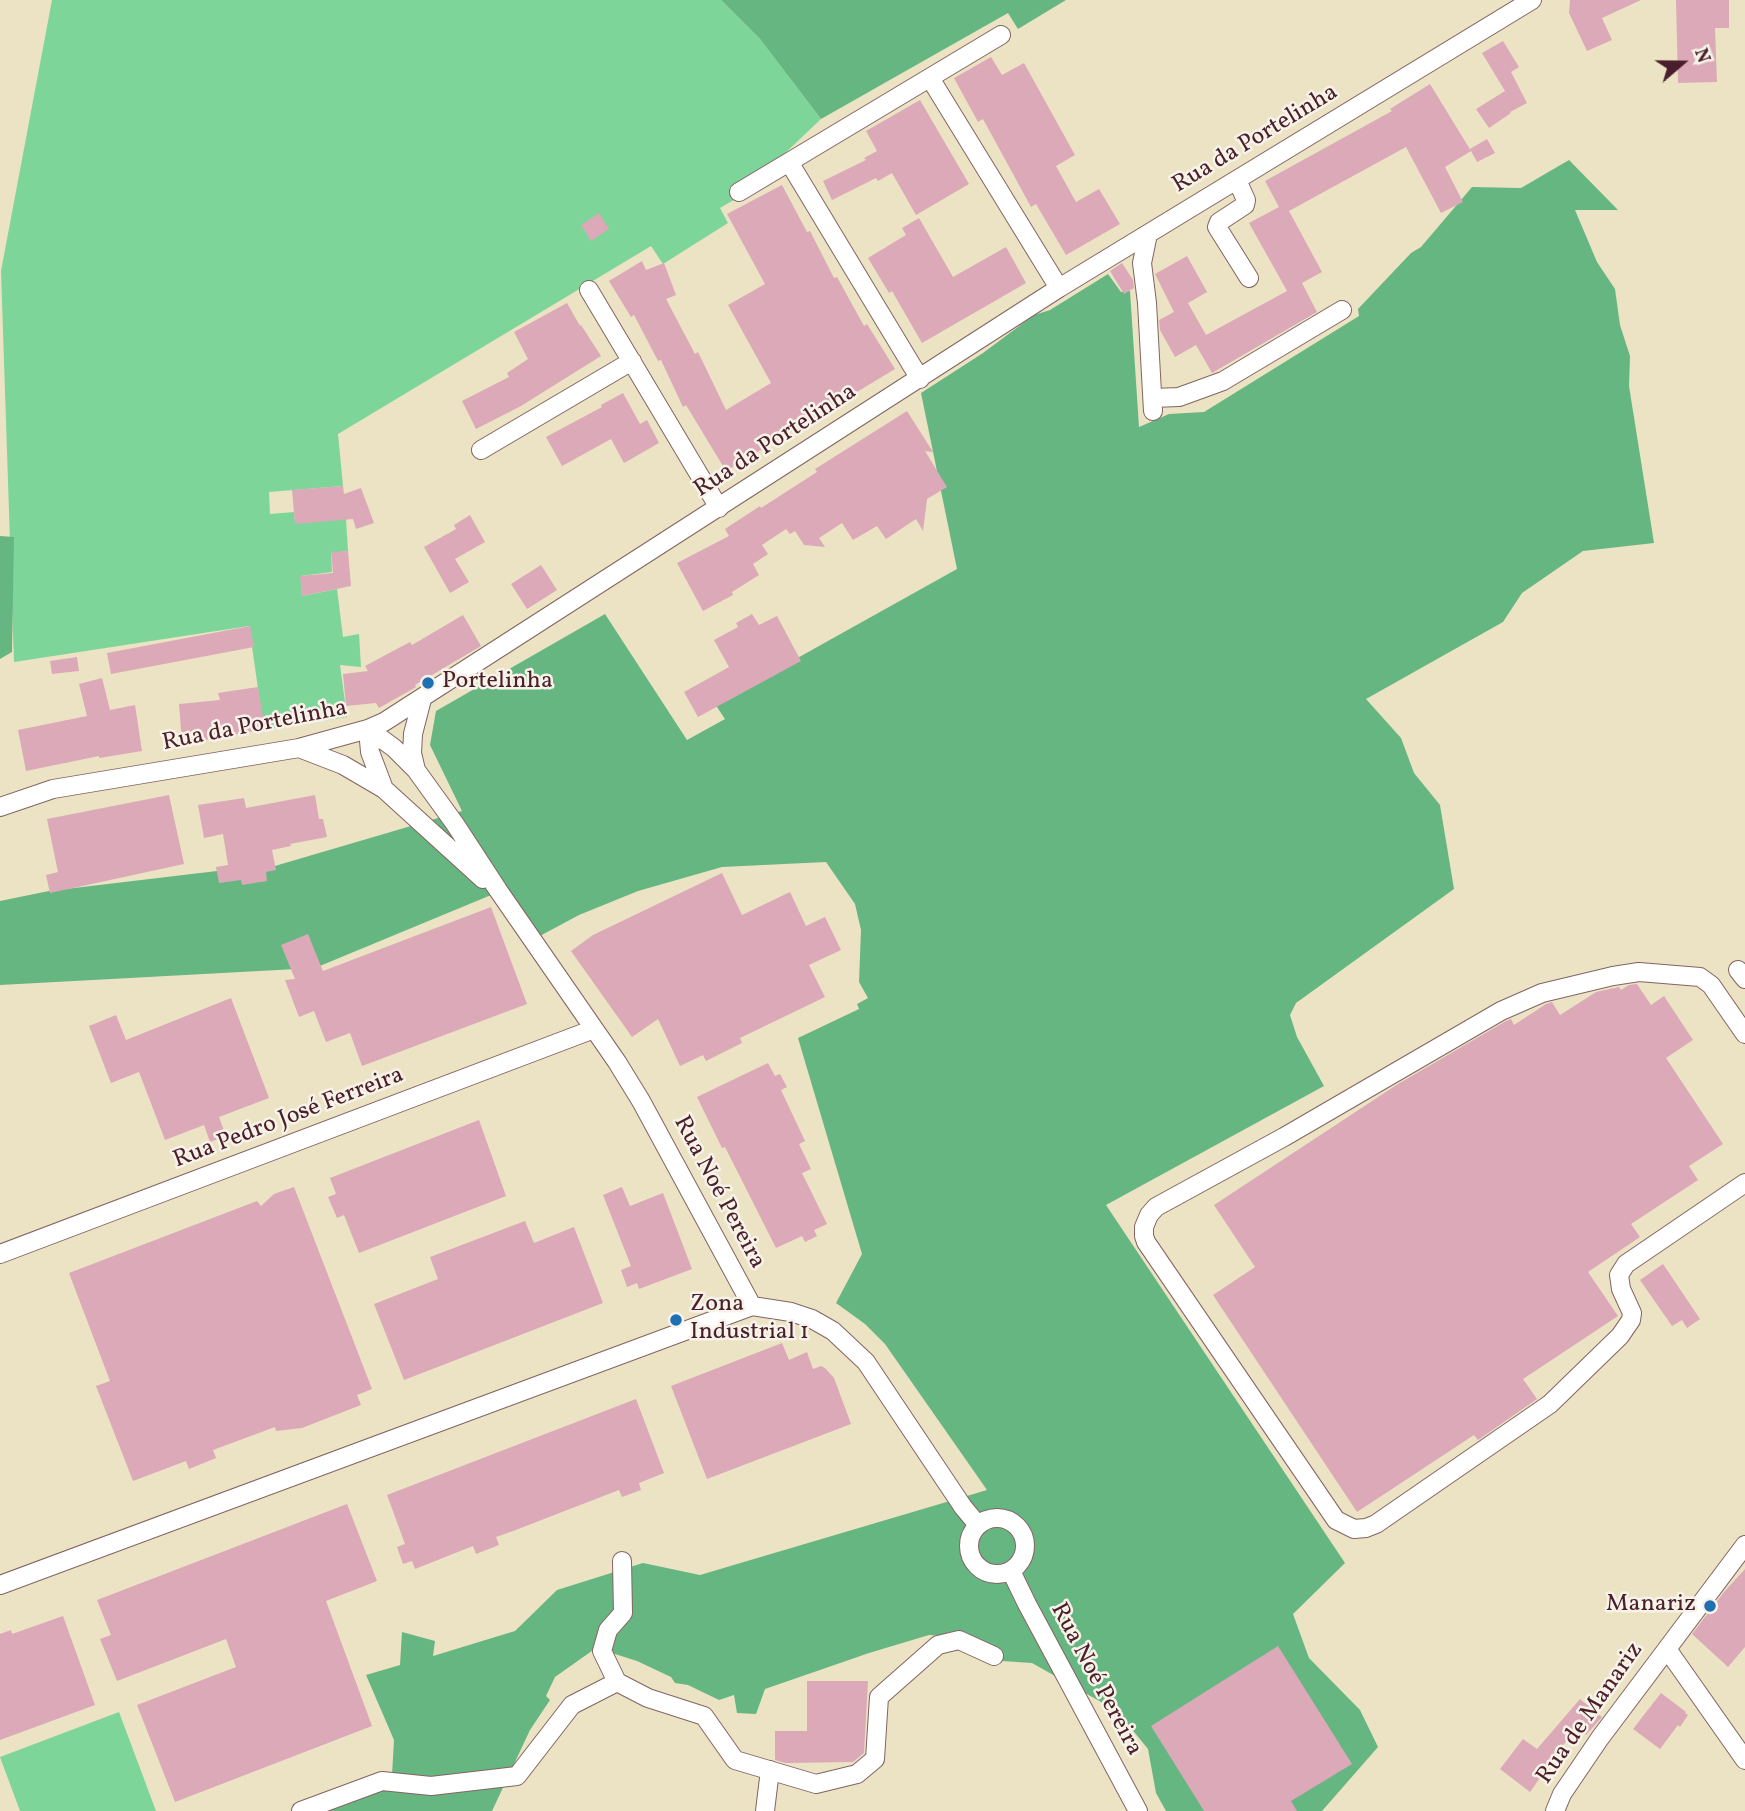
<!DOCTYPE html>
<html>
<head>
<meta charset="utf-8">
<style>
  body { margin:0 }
  #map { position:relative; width:1745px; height:1811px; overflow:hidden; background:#ece3c4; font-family:Vollkorn,serif }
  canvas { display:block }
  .north { position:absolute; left:1647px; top:28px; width:70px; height:70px; -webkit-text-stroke:5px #f7f3e8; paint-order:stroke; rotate:70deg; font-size:19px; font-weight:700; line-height:28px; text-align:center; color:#4a1f2b }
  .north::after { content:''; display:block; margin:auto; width:24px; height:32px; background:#4a1f2b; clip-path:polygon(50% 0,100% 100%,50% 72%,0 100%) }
</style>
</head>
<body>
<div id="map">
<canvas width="1745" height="1811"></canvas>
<div class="north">N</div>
</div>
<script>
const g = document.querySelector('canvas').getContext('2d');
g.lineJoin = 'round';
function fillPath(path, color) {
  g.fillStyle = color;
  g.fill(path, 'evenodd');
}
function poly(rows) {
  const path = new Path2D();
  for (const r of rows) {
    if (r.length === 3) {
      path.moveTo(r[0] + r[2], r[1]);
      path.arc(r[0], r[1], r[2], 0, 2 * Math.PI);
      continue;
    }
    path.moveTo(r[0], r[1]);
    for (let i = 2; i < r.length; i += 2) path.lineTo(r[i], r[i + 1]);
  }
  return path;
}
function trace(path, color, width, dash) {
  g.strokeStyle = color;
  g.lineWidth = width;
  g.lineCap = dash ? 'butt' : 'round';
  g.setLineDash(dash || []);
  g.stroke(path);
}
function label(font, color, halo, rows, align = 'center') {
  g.font = font + ' Vollkorn,serif';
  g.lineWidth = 5;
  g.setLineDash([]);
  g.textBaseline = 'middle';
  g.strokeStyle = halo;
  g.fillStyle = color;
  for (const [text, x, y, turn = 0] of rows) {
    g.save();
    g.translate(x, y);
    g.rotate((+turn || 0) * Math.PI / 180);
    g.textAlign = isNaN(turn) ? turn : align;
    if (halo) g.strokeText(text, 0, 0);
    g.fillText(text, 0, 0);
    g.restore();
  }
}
fillPath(poly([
  [52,0,721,0,760,39,821,119,739,197,720,208,728,223,663,264,651,246,338,434,343,486,269,492,270,514,294,512,295,523,345,503,348,551,331,553,332,572,301,576,302,596,337,589,343,637,359,634,361,667,340,665,347,717,264,730,249,626,14,662,1,271],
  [119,1712,156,1811,20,1811,0,1757]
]), '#7ed59a');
fillPath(poly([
  [721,0,1066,0,1018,29,1008,13,821,119,760,39],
  [1569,160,1618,210,1575,210,1597,262,1615,289,1620,325,1630,356,1629,386,1654,543,1583,551,1522,593,1503,622,1366,699,1401,738,1414,773,1440,805,1454,889,1296,1003,1290,1015,1297,1037,1324,1086,1106,1205,1345,1563,1293,1614,1309,1658,1360,1710,1378,1747,1322,1811,1166,1811,1156,1793,1148,1749,1117,1711,1032,1663,987,1660,949,1632,943,1636,929,1635,869,1653,765,1689,756,1714,737,1713,734,1695,719,1700,688,1685,675,1683,671,1677,637,1661,596,1648,555,1677,546,1696,550,1700,530,1730,492,1811,321,1811,392,1775,394,1740,366,1675,400,1665,402,1632,435,1641,433,1656,515,1631,557,1590,643,1563,700,1575,987,1490,885,1344,865,1324,836,1303,862,1254,798,1038,859,1009,857,1004,868,998,859,982,861,930,855,904,826,862,722,867,638,891,579,915,538,937,508,888,315,968,0,985,0,901,49,891,242,868,268,868,462,811,430,745,436,711,605,614,687,740,725,719,715,704,957,569,921,393,983,353,1034,315,1050,310,1108,274,1121,292,1130,291,1139,427,1169,414,1204,412,1359,316,1358,309,1411,253,1421,247,1472,187,1521,188],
  [0,536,14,537,12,652,0,659]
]), '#66b682');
fillPath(poly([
  [1570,0,1641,0,1602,18,1612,40,1587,51,1569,13],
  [1676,0,1729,0,1729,28,1715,28,1717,82,1678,83],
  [1503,41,1519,67,1511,72,1527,103,1510,112,1511,113,1489,128,1476,109,1505,91,1482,53],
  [991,57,1002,75,1024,63,1075,155,1056,166,1076,202,1099,189,1120,224,1066,255,1036,204,1031,207,983,119,978,122,954,78],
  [1430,84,1471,151,1445,167,1463,202,1441,213,1406,147,1289,211,1322,272,1302,283,1317,312,1212,373,1196,345,1175,357,1160,330,1159,320,1174,312,1155,274,1187,256,1207,292,1188,303,1206,335,1287,291,1249,223,1279,207,1265,181,1392,111,1390,109],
  [920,100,969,184,916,215,892,173,878,181,876,178,832,200,823,181,866,160,864,158,877,151,866,131],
  [1487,139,1495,153,1477,162,1470,149],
  [782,185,807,232,810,231,834,278,837,277,864,326,867,324,895,369,726,471,686,405,683,407,661,360,658,361,634,315,631,317,609,281,642,261,646,270,664,263,676,295,666,299,695,354,698,352,726,410,771,383,728,305,765,284,727,214],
  [599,213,609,229,591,241,581,225],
  [919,218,953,277,1006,247,1026,283,922,343,892,291,889,293,868,258,906,235,902,228],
  [1122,263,1133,280,1134,288,1124,294,1110,271],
  [567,303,580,326,581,325,601,356,521,406,476,429,462,401,509,377,507,373,528,359,514,332],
  [623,393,640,424,647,420,659,443,624,463,611,439,562,466,546,437,602,407,601,405],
  [907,411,933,452,925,451,947,487,927,499,923,531,916,519,886,539,877,526,853,540,842,523,819,538,825,547,804,545,795,531,790,534,786,529,762,545,768,554,753,564,759,575,732,592,733,595,703,611,677,563,729,536,725,529,760,506,761,508,817,472,815,469],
  [343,486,344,494,361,488,374,523,356,529,353,519,295,524,292,490],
  [470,515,485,542,455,559,469,582,450,593,424,547,456,529,454,525],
  [348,551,351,586,302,596,300,576,333,573,331,552],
  [541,565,557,590,527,609,511,584],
  [752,614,759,625,777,616,801,661,698,717,684,692,729,667,714,640,738,627,736,623],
  [463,615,481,646,415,685,416,687,379,708,376,703,346,706,343,674,368,671,365,666,410,642,412,645],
  [250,626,254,647,111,674,107,653],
  [77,657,79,671,52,674,50,661],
  [102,678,110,710,135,705,142,751,99,758,99,756,26,771,18,730,87,716,79,684],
  [258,687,265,729,205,740,182,742,179,704,220,700,218,693],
  [169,795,184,864,50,893,46,875,58,872,47,819],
  [315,795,319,819,323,819,327,837,290,844,291,846,272,850,276,870,266,872,267,881,242,885,241,880,219,883,216,867,228,865,223,834,204,838,198,805,244,798,246,808],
  [722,873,742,915,790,892,806,926,825,917,841,950,809,965,825,997,740,1038,742,1043,706,1061,703,1055,680,1066,658,1019,632,1037,571,951,593,935],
  [491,907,527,1004,362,1066,350,1033,326,1042,314,1011,299,1017,285,980,295,979,281,945,308,934,323,971],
  [1637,984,1651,1005,1664,996,1693,1040,1666,1058,1723,1144,1689,1166,1698,1180,1631,1224,1640,1237,1588,1272,1618,1316,1523,1379,1537,1399,1478,1440,1474,1435,1357,1512,1213,1295,1255,1267,1214,1205,1398,1084,1506,1021,1511,1019,1514,1025,1546,1004,1552,1002,1560,1015,1596,992,1619,987,1621,990,1629,985],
  [231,998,269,1098,219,1117,226,1136,210,1142,204,1125,165,1140,139,1072,111,1083,89,1026,116,1015,126,1040],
  [768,1063,775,1076,780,1074,787,1087,781,1090,805,1141,799,1144,811,1169,802,1173,827,1224,814,1230,817,1236,805,1242,802,1236,776,1248,725,1147,722,1148,697,1097],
  [479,1120,506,1196,359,1253,344,1215,337,1218,328,1197,336,1194,330,1178],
  [294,1187,372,1389,357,1395,361,1405,302,1428,276,1431,275,1427,213,1450,216,1458,189,1469,186,1461,133,1481,96,1386,110,1381,69,1273,257,1201,261,1206,274,1194],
  [622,1187,630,1206,663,1193,692,1269,639,1289,637,1283,627,1287,621,1270,631,1266,603,1195],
  [525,1221,534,1243,574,1227,603,1303,404,1380,374,1304,438,1279,430,1257],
  [1663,1264,1700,1319,1687,1328,1682,1320,1672,1326,1640,1280],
  [782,1343,789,1360,807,1352,813,1369,821,1366,825,1368,834,1378,851,1424,707,1479,671,1386],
  [636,1399,664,1473,639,1483,641,1490,622,1497,619,1490,513,1531,496,1537,499,1545,476,1554,473,1546,415,1569,412,1561,403,1564,397,1547,405,1544,387,1495],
  [347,1504,377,1581,326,1601,372,1726,175,1802,137,1705,236,1667,226,1639,117,1681,100,1639,111,1635,97,1600],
  [1745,1569,1745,1647,1728,1667,1692,1634,1724,1592],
  [63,1616,95,1705,0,1740,0,1634,11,1630,12,1634],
  [1278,1646,1352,1764,1291,1801,1297,1811,1204,1811,1151,1726],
  [807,1681,868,1681,864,1753,853,1762,785,1763,775,1760,775,1731,807,1731],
  [1661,1693,1686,1712,1685,1713,1688,1715,1680,1727,1678,1725,1660,1749,1633,1729],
  [1580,1699,1602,1717,1586,1735,1578,1728,1550,1760,1552,1761,1530,1792,1500,1769,1523,1739,1537,1749]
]), '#dba9b8');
const minor = poly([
  [930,78,1059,288],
  [789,162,920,379],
  [1237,180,1246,200,1245,205,1219,222,1217,227,1249,278],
  [739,192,1001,35],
  [1148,234,1142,263,1147,303,1153,411],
  [589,290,719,508],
  [1153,398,1179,397,1223,381,1342,310],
  [481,450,632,361],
  [368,729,394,748,416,770,455,824,498,890,617,1062,641,1101,752,1306],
  [368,729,370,752,384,789],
  [299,748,343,765,384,789,483,879],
  [416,770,412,753,413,734,422,699],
  [0,807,53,789,299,748,368,729,384,722,1059,288,1532,0],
  [1738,970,1745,979],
  [1745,1034,1711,985,1700,977,1639,972,1613,976,1542,993,1501,1011,1284,1137,1156,1207,1149,1215,1144,1227,1144,1236,1146,1242,1336,1520,1354,1529,1366,1528,1376,1524,1550,1404,1620,1336,1631,1320,1632,1313,1621,1289,1619,1275,1626,1264,1745,1183],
  [0,1254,594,1029],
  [997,1546,28],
  [1011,1571,1027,1604,1138,1811],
  [0,1585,752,1306,791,1312,812,1319,833,1331,866,1362,963,1507,978,1525],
  [1667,1649,1745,1760],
  [617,1682,602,1651,608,1630,623,1613,622,1561],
  [301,1811,382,1781,431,1786,517,1776,572,1705,617,1682,648,1698,704,1716,735,1760,816,1784,857,1774,875,1759,879,1697,938,1645,959,1640,994,1656],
  [765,1811,770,1770],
  [1555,1811,1562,1794,1600,1738,1745,1545]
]);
trace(minor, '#836461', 20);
trace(minor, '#fff', 18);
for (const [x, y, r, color] of [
  [428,683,7,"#1f6fb2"],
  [676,1320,7,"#1f6fb2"],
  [1710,1606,7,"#1f6fb2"]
]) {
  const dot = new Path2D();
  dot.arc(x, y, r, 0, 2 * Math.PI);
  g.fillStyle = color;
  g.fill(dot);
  trace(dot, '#f7f3e8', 2.5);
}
label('24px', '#4a1f2b', '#f7f3e8', [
  ["Rua da Portelinha",1256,140,-31],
  ["Rua da Portelinha",776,442,-33],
  ["Rua da Portelinha",255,727,-11],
  ["Rua Pedro José Ferreira",289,1119,-21],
  ["Rua Noé Pereira",718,1193,62],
  ["Rua Noé Pereira",1095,1680,62],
  ["Rua de Manariz",1591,1714,-55]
]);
label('24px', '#4a1f2b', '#f7f3e8', [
  ["Portelinha",442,683],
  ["Zona",690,1306],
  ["Industrial 1",690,1334],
  ["Manariz",1696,1606,"right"]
], 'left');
</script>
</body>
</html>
